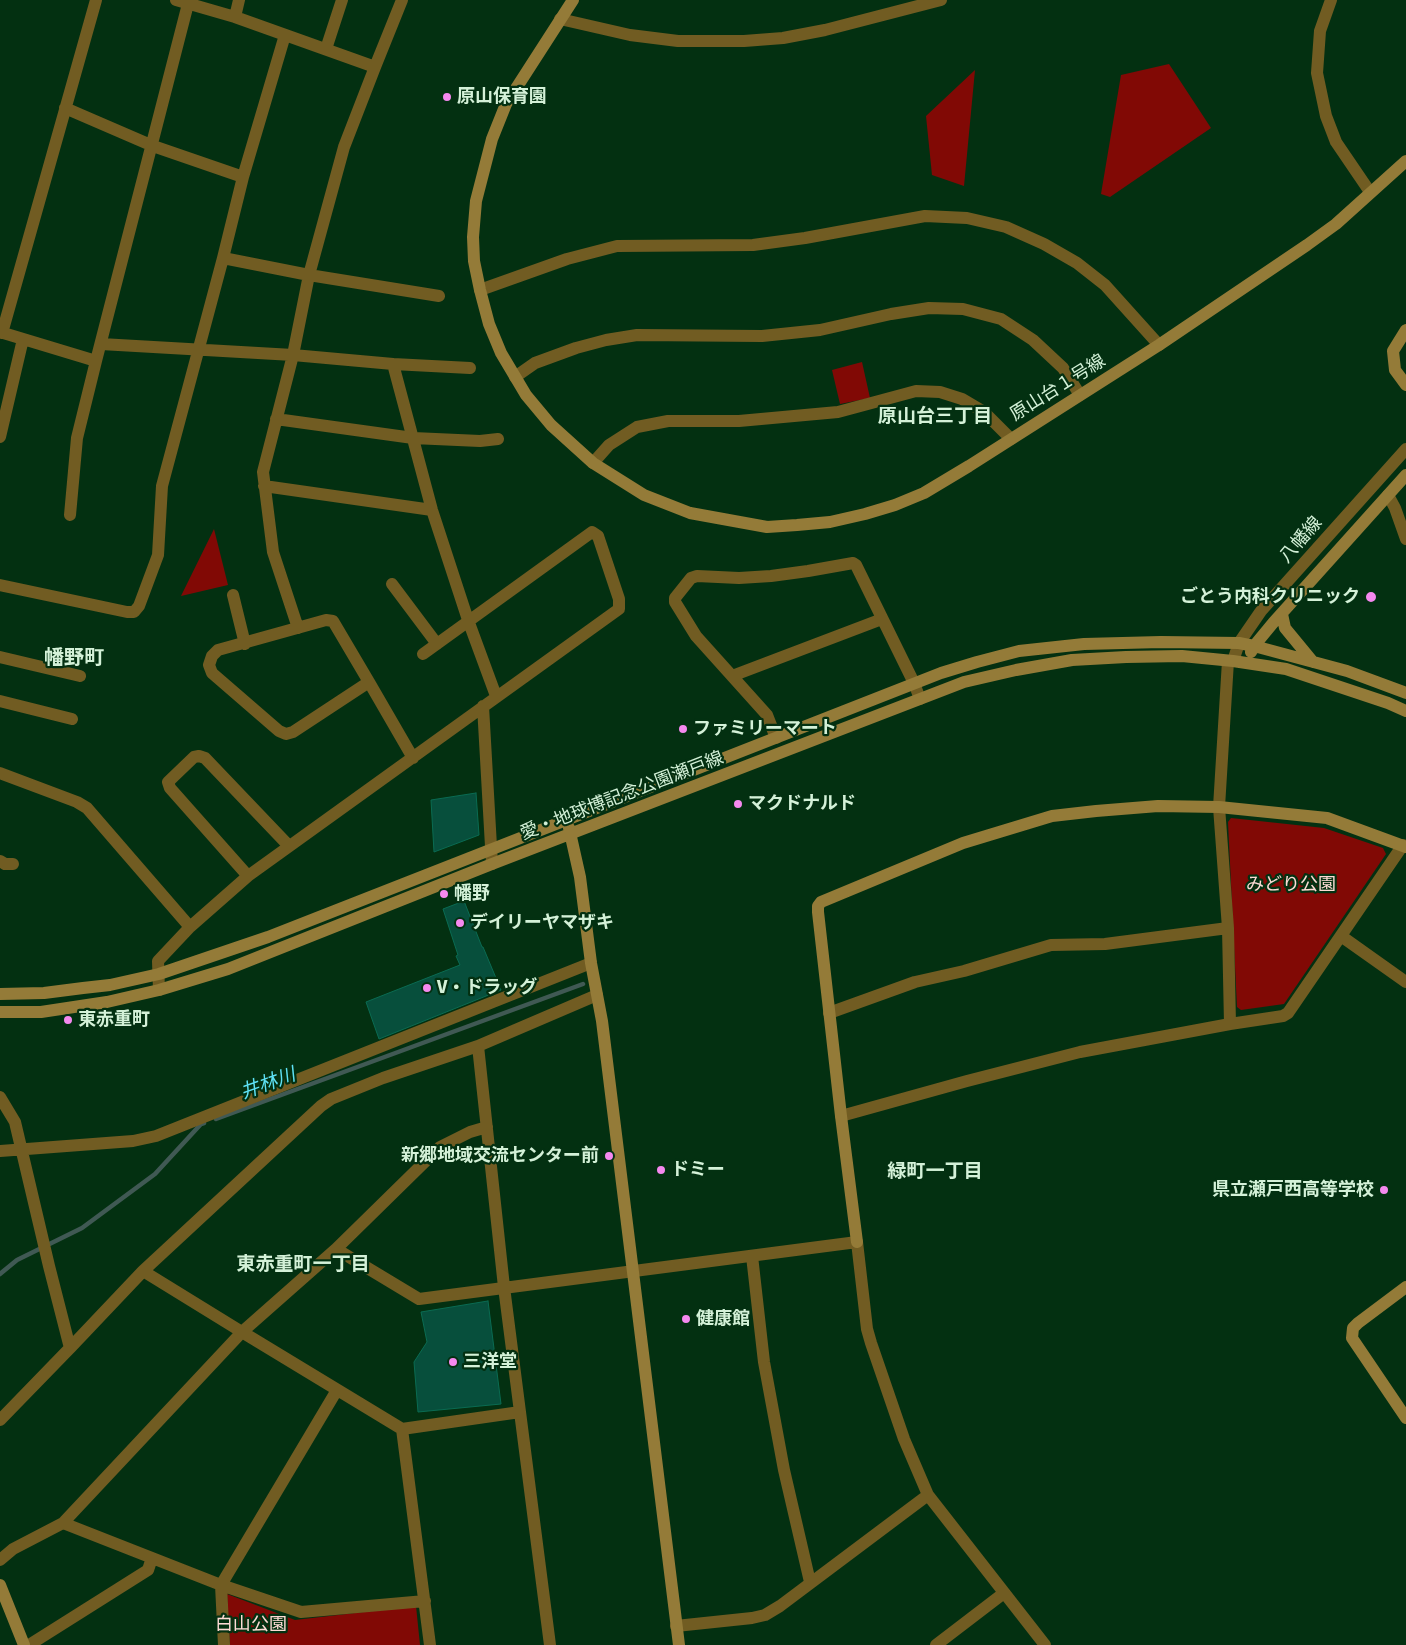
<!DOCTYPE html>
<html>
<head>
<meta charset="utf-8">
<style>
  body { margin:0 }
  canvas { display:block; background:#033011 }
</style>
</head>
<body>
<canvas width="1406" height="1645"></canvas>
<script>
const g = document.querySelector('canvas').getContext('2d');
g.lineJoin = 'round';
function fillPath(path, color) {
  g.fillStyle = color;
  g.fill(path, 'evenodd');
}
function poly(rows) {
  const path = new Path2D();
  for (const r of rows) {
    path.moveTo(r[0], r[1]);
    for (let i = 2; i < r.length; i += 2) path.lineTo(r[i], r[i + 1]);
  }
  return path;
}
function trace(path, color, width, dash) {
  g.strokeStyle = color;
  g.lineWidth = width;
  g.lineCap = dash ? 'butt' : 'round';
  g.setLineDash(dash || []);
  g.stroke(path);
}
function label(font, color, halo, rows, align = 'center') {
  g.font = font + ' "Fira Sans","Noto Sans JP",sans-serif';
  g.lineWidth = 4.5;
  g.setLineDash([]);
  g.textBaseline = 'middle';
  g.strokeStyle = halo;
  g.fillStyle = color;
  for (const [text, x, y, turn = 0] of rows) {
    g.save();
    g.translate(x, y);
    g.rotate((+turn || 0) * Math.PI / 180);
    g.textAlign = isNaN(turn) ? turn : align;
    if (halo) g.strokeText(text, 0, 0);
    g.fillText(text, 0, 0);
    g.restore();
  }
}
fillPath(poly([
  [1169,64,1211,128,1110,197,1101,194,1121,75],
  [975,70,964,186,932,175,926,116],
  [862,362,870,398,840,404,832,370],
  [214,529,228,585,181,596],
  [1231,818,1324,828,1383,848,1386,854,1284,1004,1241,1010,1237,1007,1228,822],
  [227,1594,295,1620,416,1606,420,1645,230,1645]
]), '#810905');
trace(poly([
  [216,1119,583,984],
  [0,1274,17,1260,82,1228,155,1174,201,1124,204,1123]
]), '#405954', 4.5);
const building = poly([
  [476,793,479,835,434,852,431,800,476,793],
  [464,901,482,947,483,947,501,990,379,1039,366,1002,460,965,456,956,458,955,443,909,464,901],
  [488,1301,501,1404,418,1412,414,1362,427,1342,421,1312,488,1301]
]);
fillPath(building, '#074f3c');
trace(building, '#0a6b52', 1);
trace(poly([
  [176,0,235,17,375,67],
  [1331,0,1320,31,1317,73,1326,116,1336,142,1370,192],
  [235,17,239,0],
  [560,19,630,35,678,41,744,41,783,38,825,30,941,0],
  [326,49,342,0],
  [65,108,153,146,243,177],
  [223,258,309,275,439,296],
  [480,290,567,259,617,246,753,245,805,238,925,216,967,218,1006,227,1044,244,1077,263,1105,285,1159,345],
  [0,332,96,361,189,0],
  [2,333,96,0],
  [101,344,293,355,393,364,432,510,468,620,496,696],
  [393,364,470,368],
  [515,377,535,363,576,348,606,340,637,335,762,336,820,330,891,314,929,308,963,309,1001,319,1033,340,1063,368,1080,395],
  [276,419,413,438,480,441,498,439],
  [0,437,23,339],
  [593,463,609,445,637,427,668,421,739,421,838,412,916,391,940,392,962,399,984,412,1011,439],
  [264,486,432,510],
  [1388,495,1395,508,1406,539],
  [70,515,77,438,96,361],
  [392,584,437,644],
  [0,585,127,612,134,612,139,606,158,555,162,486,223,258,243,177,285,35],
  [233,595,245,644],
  [298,628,273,552,263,472,293,355,309,275,344,147,375,67,402,0],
  [0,657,80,676],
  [1228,661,1219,807,1228,928,1230,1024],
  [1233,661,1239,643,1261,611,1406,449],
  [732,676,882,619],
  [369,682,293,732,286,734,279,731,212,673,209,665,212,656,218,650,326,620,333,621,369,682,413,758],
  [0,701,72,719],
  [483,706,492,864],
  [776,738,767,715,696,636,675,602,675,598,691,578,697,576,739,578,771,576,808,571,853,563,856,565,914,683,920,699],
  [0,773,77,802,87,808,190,927],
  [0,861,5,864,13,864],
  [248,876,170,788,168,782,194,757,199,756,205,758,289,846],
  [1341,936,1406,982],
  [159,990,158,961,190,927,248,876,619,609,619,599,598,536,592,532,423,654],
  [829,1013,915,982,964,971,1051,945,1105,944,1228,928],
  [0,1097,15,1122,49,1266,70,1348,143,1271,242,1332,336,1249,419,1299,857,1242,867,1329,871,1343,904,1439,928,1495,1045,1645],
  [841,1116,967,1081,1080,1052,1230,1024,1283,1016,1288,1013,1403,845],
  [0,1151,133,1141,156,1136,591,963],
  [336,1249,440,1147,470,1132,487,1127],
  [752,1256,764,1362,784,1470,810,1582],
  [143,1271,321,1106,331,1099,383,1078,478,1046],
  [520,1412,550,1645],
  [0,1420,70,1348],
  [63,1523,221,1585,301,1612,425,1601],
  [0,1560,13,1549,63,1523,242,1332,402,1429],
  [676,1626,752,1618,765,1615,780,1606,928,1495],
  [29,1645,148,1570,152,1558],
  [224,1645,221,1585,337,1390],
  [430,1645,402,1429,520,1412,504,1287,478,1046,597,995],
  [936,1645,1004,1593]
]), '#715c22', 12);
trace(poly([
  [573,0,506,104,492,139,476,201,473,237,474,261,480,290,489,324,501,353,526,395,551,425,593,463,644,495,690,513,767,527,797,525,830,522,865,514,895,505,924,493,969,466,1159,345,1307,245,1336,224,1406,161],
  [1406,330,1393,351,1395,370,1406,385],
  [1282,614,1285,628,1313,662],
  [1251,652,1254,646,1273,623,1406,475],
  [569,828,580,877,591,963,602,1021,679,1645],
  [0,994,44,993,83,988,110,985,159,974,268,937,941,673,977,662,1019,651,1084,644,1161,642,1239,643,1254,646,1347,671,1406,693],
  [0,1012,41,1012,107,1002,159,990,228,969,492,864,964,682,1016,670,1072,660,1126,657,1182,656,1233,661,1286,669,1388,703,1406,711],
  [857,1242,841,1116,818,912,818,906,821,902,963,843,1052,816,1096,811,1158,806,1219,807,1327,818,1406,847],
  [1406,1287,1358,1323,1353,1328,1352,1338,1406,1418],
  [0,1585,24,1645]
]), '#947b38', 12);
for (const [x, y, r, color] of [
  [447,97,5,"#f589ef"],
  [1371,597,6,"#f589ef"],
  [683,729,5,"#f589ef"],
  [738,804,5,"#f589ef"],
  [444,894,5,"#f589ef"],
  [460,923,5,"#f589ef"],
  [427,988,5,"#f589ef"],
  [68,1020,5,"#f589ef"],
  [609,1156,5,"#f589ef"],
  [661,1170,5,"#f589ef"],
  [1384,1190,5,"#f589ef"],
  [686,1319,5,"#f589ef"],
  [453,1362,5,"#f589ef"]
]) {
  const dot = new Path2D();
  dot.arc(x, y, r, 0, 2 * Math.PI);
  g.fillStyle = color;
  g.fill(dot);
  trace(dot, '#033011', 2);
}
label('bold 18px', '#d4f1d8', '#033011', [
  ["原山保育園",457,97],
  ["ごとう内科クリニック",1360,597,"right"],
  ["ファミリーマート",693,729],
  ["マクドナルド",748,804],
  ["幡野",454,894],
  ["デイリーヤマザキ",470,923],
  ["V・ドラッグ",437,988],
  ["東赤重町",78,1020],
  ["新郷地域交流センター前",599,1156,"right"],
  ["ドミー",671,1170],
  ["県立瀬戸西高等学校",1374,1190,"right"],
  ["健康館",696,1319],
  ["三洋堂",463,1362]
], 'left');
label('18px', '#d4f1d8', '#033011', [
  ["原山台１号線",1058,388,-32],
  ["八幡線",1301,540,-49],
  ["愛・地球博記念公園瀬戸線",622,796,-21]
]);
label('18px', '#fddbd5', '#033011', [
  ["みどり公園",1291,885],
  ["白山公園",251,1625]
]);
label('bold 19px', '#d4f1d8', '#033011', [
  ["原山台三丁目",935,417],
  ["緑町一丁目",935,1172],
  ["東赤重町一丁目",303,1265]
]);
label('italic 19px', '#5ee1f5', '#033011', [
  ["井林川",268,1084,-20]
]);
label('bold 20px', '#d4f1d8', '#033011', [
  ["幡野町",74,658]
]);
</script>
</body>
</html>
